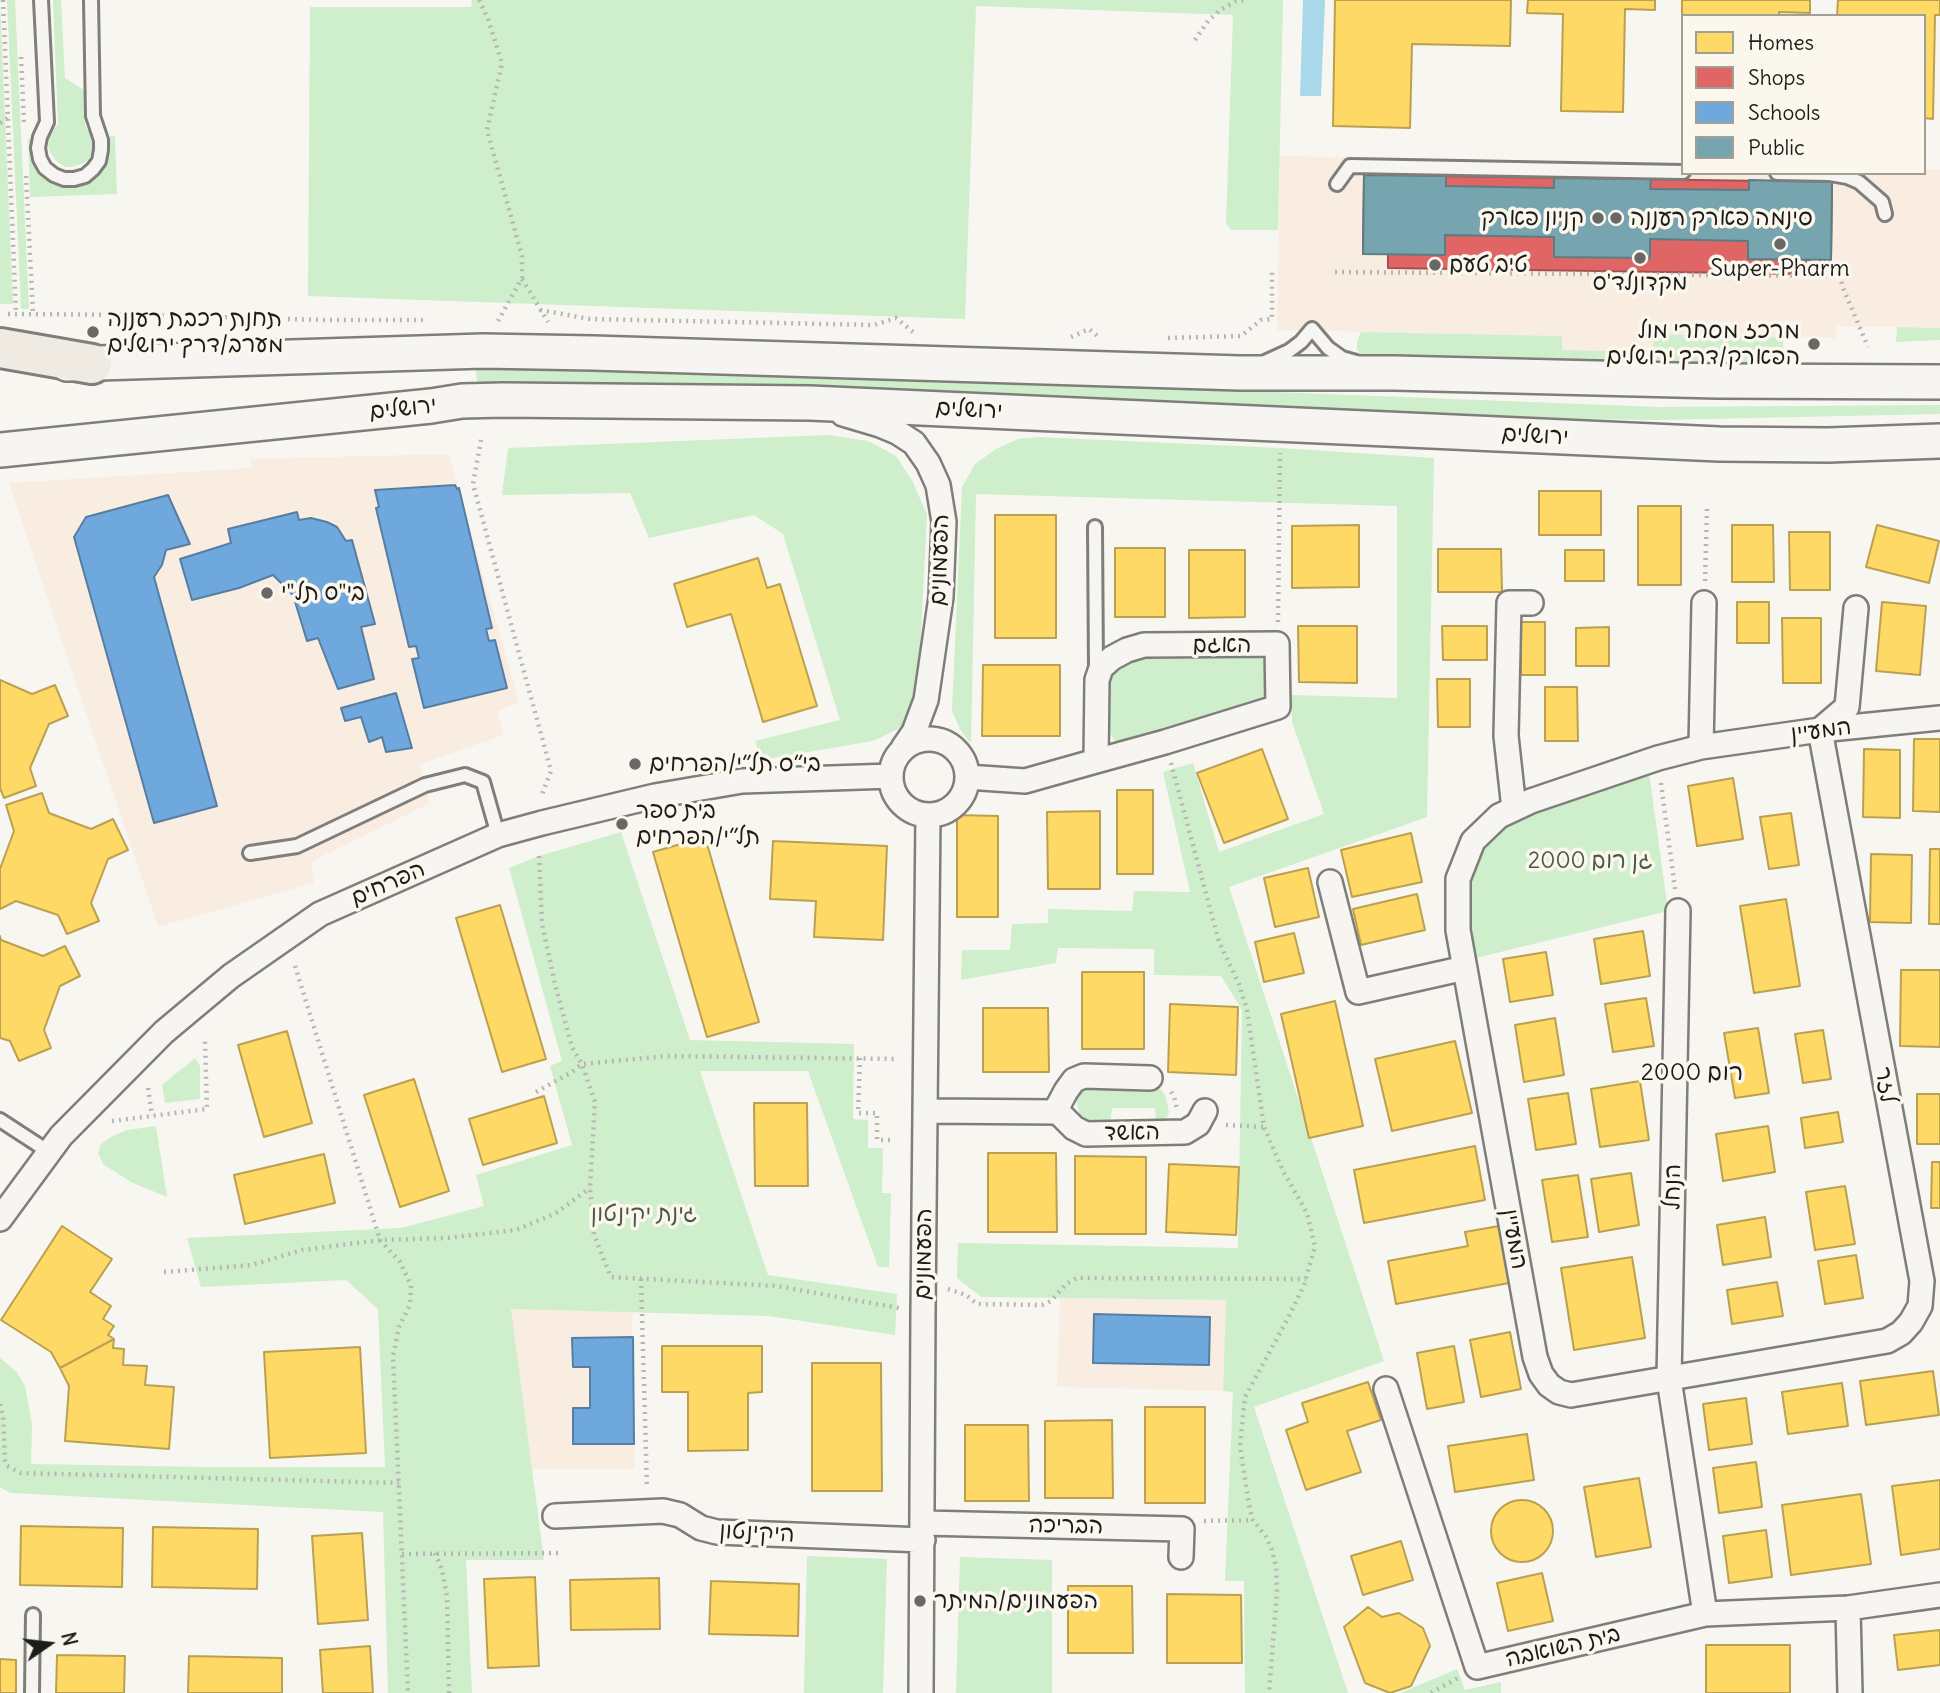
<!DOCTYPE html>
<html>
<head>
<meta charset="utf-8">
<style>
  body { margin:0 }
  #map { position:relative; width:1940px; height:1693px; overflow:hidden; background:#f8f6f0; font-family:Delius,sans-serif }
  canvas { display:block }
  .legend { position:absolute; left:1681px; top:14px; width:245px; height:161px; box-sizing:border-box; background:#fbf7ec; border:2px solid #a29f99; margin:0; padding:9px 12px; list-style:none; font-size:21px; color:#1c1c1c }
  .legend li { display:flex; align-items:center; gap:14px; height:35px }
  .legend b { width:35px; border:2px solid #a29f99 }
  .north { position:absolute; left:14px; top:1609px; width:70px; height:70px; -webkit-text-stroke:5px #fbf7ec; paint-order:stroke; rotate:76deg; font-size:19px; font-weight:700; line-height:28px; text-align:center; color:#1c1c1c }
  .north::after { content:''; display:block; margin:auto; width:24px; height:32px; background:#1c1c1c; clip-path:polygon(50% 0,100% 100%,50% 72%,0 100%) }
</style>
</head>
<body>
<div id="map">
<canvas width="1940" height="1693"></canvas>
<ul class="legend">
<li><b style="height:19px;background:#ffd966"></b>Homes</li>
<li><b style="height:19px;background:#e06666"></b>Shops</li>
<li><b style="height:19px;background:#6fa8dc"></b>Schools</li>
<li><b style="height:19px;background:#76a5af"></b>Public</li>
</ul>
<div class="north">N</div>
</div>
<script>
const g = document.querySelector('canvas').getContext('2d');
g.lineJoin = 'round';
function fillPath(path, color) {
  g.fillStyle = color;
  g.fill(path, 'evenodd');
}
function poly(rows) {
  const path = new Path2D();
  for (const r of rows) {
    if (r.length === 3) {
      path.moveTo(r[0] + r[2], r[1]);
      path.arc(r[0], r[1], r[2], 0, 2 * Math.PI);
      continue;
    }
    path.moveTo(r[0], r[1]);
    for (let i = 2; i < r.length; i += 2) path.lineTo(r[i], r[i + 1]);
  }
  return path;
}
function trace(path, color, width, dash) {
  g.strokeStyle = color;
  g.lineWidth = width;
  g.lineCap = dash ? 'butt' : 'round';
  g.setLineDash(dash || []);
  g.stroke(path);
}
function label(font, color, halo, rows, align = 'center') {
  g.font = font + ' Delius,"Playpen Sans Hebrew",sans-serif';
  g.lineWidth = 7;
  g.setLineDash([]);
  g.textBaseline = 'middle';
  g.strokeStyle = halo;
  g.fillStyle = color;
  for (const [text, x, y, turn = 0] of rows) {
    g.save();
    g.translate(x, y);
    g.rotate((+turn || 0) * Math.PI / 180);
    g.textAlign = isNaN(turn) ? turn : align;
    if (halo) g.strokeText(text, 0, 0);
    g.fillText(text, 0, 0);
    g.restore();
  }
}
fillPath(poly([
  [1280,156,1683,164,1683,173,1924,173,1924,169,1940,170,1940,328,1837,326,1836,338,1654,334,1653,352,1561,350,1561,336,1277,330],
  [449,454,519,702,497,711,504,735,420,764,430,803,311,862,314,883,158,927,9,483,251,468,251,459],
  [1060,1298,1226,1300,1223,1391,1057,1387],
  [511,1309,632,1312,635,1469,532,1469]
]), '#f9ede2');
fillPath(poly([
  [0,0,13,304,0,304],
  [7,0,15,0,29,309,21,309],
  [53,0,61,0,65,78,84,90,85,125,94,138,93,152,89,158,84,163,72,167,66,167,56,161,50,152,48,146,50,134,58,124],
  [472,0,1283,0,1278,230,1232,230,1226,224,1233,15,976,6,965,319,308,296,310,7,471,7],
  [115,136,117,194,30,197,28,139,31,139,35,163,41,173,50,181,61,186,72,187,83,185,93,180,101,171,106,160,108,149,106,137],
  [1897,327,1940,328,1940,340,1896,342],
  [1361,332,1562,336,1562,350,1653,352,1654,334,1783,337,1783,353,1721,369,1678,372,1361,355,1357,349,1357,342],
  [475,366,611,366,1657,407,1940,405,1940,414,1657,420,1532,418,1403,412,909,392,606,384,478,387],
  [828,435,868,441,896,456,913,482,927,515,918,693,912,716,898,729,873,741,761,760,755,741,840,720,783,534,754,515,649,538,630,493,502,495,508,448],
  [1037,437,1280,448,1434,458,1427,817,1229,887,1384,1361,1254,1407,1348,1693,1245,1693,1244,1581,1225,1581,1233,1392,1223,1391,1226,1300,981,1297,957,1278,958,1243,1238,1248,1242,1010,1221,976,1154,975,1154,949,1058,948,1056,963,961,980,962,950,1010,950,1012,924,1048,923,1048,909,1132,911,1134,891,1190,892,1163,772,1193,763,1219,852,1324,814,1292,722,1291,695,1397,698,1397,506,976,494,971,744,960,729,952,711,962,487,975,464,996,449,1018,439],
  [1255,655,1263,660,1268,672,1267,696,1261,702,1122,744,1115,741,1110,734,1111,681,1116,668,1136,656],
  [1649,772,1668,911,1476,958,1470,928,1468,885,1482,843,1506,823,1536,808],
  [621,832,690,1040,854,1044,853,1119,868,1120,868,1148,883,1148,882,1193,891,1193,889,1267,878,1267,808,1071,700,1071,768,1275,897,1294,895,1335,769,1316,511,1309,544,1560,466,1560,472,1693,388,1693,383,1512,10,1493,0,1487,0,1358,16,1371,25,1386,32,1423,31,1464,206,1467,385,1467,378,1309,346,1280,201,1287,187,1238,401,1228,484,1206,476,1175,572,1145,550,1066,562,1061,509,868,539,856],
  [195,1058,200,1066,200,1099,165,1103,162,1085],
  [1093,1086,1153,1088,1162,1090,1166,1097,1169,1113,1164,1122,1156,1124,1155,1108,1112,1108,1110,1124,1089,1123,1080,1118,1076,1099,1084,1089],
  [156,1126,167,1197,131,1182,103,1164,98,1153,101,1144,111,1137,127,1130],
  [807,1556,887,1559,883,1693,804,1693],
  [960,1557,1052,1560,1052,1693,956,1693],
  [1457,1669,1465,1690,1501,1682,1501,1693,1400,1693]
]), '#cfeecb');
fillPath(poly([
  [1303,0,1325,0,1321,96,1300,96]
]), '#a8d8ea');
const homes = poly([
  [1335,0,1511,0,1510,46,1412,44,1410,128,1333,126,1335,0],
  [1528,0,1655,0,1655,10,1625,9,1623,112,1561,111,1563,14,1527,13,1528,0],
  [1682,0,1810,0,1810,13,1779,12,1779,16,1682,16,1682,0],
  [1838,0,1940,0,1940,15,1935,15,1933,119,1924,118,1924,16,1837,16,1838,0],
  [1539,491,1601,491,1601,535,1539,535,1539,491],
  [1638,506,1681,506,1681,585,1638,585,1638,506],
  [995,515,1056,515,1056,638,995,638,995,515],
  [1359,525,1359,587,1292,588,1292,526,1359,525],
  [1732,525,1773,525,1774,582,1732,582,1732,525],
  [1877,525,1939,541,1929,583,1866,567,1877,525],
  [1789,532,1830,532,1830,590,1790,590,1789,532],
  [1115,548,1165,548,1165,617,1115,617,1115,548],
  [1438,549,1501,549,1502,592,1438,592,1438,549],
  [1189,550,1245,550,1245,617,1189,618,1189,550],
  [1565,550,1604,550,1604,581,1565,581,1565,550],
  [758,558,767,588,780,584,817,706,763,722,731,614,687,627,674,584,758,558],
  [1737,602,1769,602,1769,643,1737,643,1737,602],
  [1882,602,1926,606,1920,675,1876,671,1882,602],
  [1782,618,1821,618,1821,683,1783,683,1782,618],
  [1521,622,1545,622,1545,675,1521,675,1521,622],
  [1298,626,1357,626,1357,683,1299,682,1298,626],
  [1442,626,1487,626,1487,660,1443,660,1442,626],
  [1609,627,1609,666,1576,666,1576,628,1609,627],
  [983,665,1060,665,1060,736,982,736,983,665],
  [1437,679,1470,679,1470,727,1438,727,1437,679],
  [0,680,32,694,55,685,68,716,49,724,30,768,36,786,4,798,0,788,0,680],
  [1545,687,1577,687,1578,741,1545,741,1545,687],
  [1914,739,1940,739,1940,812,1913,811,1914,739],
  [1262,749,1288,819,1224,843,1197,773,1262,749],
  [1864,749,1900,750,1900,818,1863,817,1864,749],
  [1733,778,1743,839,1697,846,1688,786,1733,778],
  [1117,790,1153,790,1153,874,1117,874,1117,790],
  [42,793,49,813,91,829,113,819,128,850,108,859,91,903,99,921,67,934,58,915,16,901,0,909,0,869,14,831,6,805,42,793],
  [1100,811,1100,889,1048,889,1047,812,1100,811],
  [1791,813,1799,865,1769,869,1760,817,1791,813],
  [957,815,998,816,998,917,957,917,957,815],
  [1411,833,1422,882,1352,897,1341,850,1411,833],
  [705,837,759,1022,707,1037,653,852,705,837],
  [773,841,887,846,883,940,814,937,816,901,770,899,773,841],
  [1930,849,1940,849,1940,924,1929,924,1930,849],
  [1871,854,1912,855,1911,923,1870,922,1871,854],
  [1308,868,1319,917,1275,927,1264,878,1308,868],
  [1417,894,1425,930,1361,945,1353,909,1417,894],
  [1786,899,1800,986,1754,993,1740,906,1786,899],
  [500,905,546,1059,502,1072,456,918,500,905],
  [1643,931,1650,976,1601,984,1594,939,1643,931],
  [1294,933,1304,973,1264,982,1255,942,1294,933],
  [0,936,1,940,43,956,65,946,80,976,60,986,44,1030,51,1048,19,1061,10,1041,0,1038,0,936],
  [1546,952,1553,995,1510,1002,1503,959,1546,952],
  [1901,970,1940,970,1940,1047,1900,1046,1901,970],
  [1082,972,1144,972,1144,1049,1082,1049,1082,972],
  [1646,998,1654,1046,1613,1052,1605,1004,1646,998],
  [1335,1001,1363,1126,1309,1138,1281,1014,1335,1001],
  [1170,1004,1238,1007,1236,1075,1168,1072,1170,1004],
  [983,1008,1048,1008,1049,1072,983,1072,983,1008],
  [1555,1018,1564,1075,1524,1082,1515,1025,1555,1018],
  [1758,1028,1769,1093,1735,1098,1724,1033,1758,1028],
  [1823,1030,1831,1079,1803,1083,1795,1034,1823,1030],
  [287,1031,312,1123,264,1137,238,1045,287,1031],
  [1455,1041,1472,1113,1392,1131,1375,1059,1455,1041],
  [414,1079,449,1191,400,1207,364,1095,414,1079],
  [1640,1081,1649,1140,1600,1147,1591,1089,1640,1081],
  [1568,1093,1576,1144,1536,1150,1528,1099,1568,1093],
  [1917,1094,1940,1094,1940,1144,1917,1144,1917,1094],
  [544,1096,557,1143,483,1165,469,1119,544,1096],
  [754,1103,807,1103,808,1186,755,1186,754,1103],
  [1838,1112,1843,1142,1805,1148,1801,1118,1838,1112],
  [1768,1126,1775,1172,1723,1181,1716,1134,1768,1126],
  [1475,1146,1485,1200,1364,1223,1354,1170,1475,1146],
  [988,1153,1056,1153,1057,1232,988,1232,988,1153],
  [324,1154,335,1203,245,1224,234,1175,324,1154],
  [1075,1156,1146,1157,1146,1234,1075,1234,1075,1156],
  [1932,1162,1940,1162,1940,1208,1931,1208,1932,1162],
  [1169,1164,1239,1167,1236,1235,1166,1232,1169,1164],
  [1631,1173,1639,1225,1599,1232,1591,1179,1631,1173],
  [1578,1175,1588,1237,1552,1242,1542,1180,1578,1175],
  [1845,1186,1855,1244,1815,1250,1806,1192,1845,1186],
  [1765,1217,1771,1257,1723,1265,1717,1225,1765,1217],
  [62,1226,112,1259,90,1292,111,1306,103,1319,114,1326,108,1335,114,1339,60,1368,51,1352,1,1320,62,1226],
  [1499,1226,1509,1283,1396,1304,1388,1261,1468,1246,1465,1232,1499,1226],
  [1856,1255,1863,1298,1825,1304,1818,1261,1856,1255],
  [1632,1257,1645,1338,1574,1350,1561,1268,1632,1257],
  [1777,1282,1783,1316,1732,1324,1727,1290,1777,1282],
  [1510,1332,1521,1389,1481,1397,1470,1340,1510,1332],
  [114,1339,113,1348,124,1349,123,1365,147,1366,145,1385,174,1387,169,1449,65,1441,69,1386,60,1368,114,1339],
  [662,1346,762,1346,762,1392,748,1393,748,1450,688,1451,688,1392,662,1392,662,1346],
  [1454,1346,1464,1402,1427,1409,1417,1353,1454,1346],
  [360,1347,366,1453,270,1458,264,1352,360,1347],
  [812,1363,881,1363,882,1491,812,1491,812,1363],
  [1933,1371,1939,1415,1866,1425,1860,1381,1933,1371],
  [1368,1382,1381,1420,1347,1431,1361,1472,1306,1490,1286,1430,1308,1422,1302,1403,1368,1382],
  [1842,1383,1848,1426,1788,1434,1782,1392,1842,1383],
  [1746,1398,1752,1444,1709,1450,1703,1404,1746,1398],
  [1145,1407,1205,1407,1205,1503,1145,1503,1145,1407],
  [1112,1420,1113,1498,1045,1498,1045,1421,1112,1420],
  [965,1425,1028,1425,1029,1501,965,1501,965,1425],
  [1527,1434,1534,1480,1455,1492,1448,1446,1527,1434],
  [1756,1462,1762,1507,1719,1513,1713,1468,1756,1462],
  [1639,1478,1651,1547,1596,1557,1584,1487,1639,1478],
  [1940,1480,1940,1549,1901,1555,1892,1486,1940,1480],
  [1861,1494,1871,1564,1791,1575,1782,1505,1861,1494],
  [1522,1531,31],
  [21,1526,123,1528,122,1587,20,1585,21,1526],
  [153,1527,258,1529,257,1589,152,1587,153,1527],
  [1766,1530,1772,1577,1729,1583,1723,1536,1766,1530],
  [362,1533,368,1620,318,1624,312,1536,362,1533],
  [1401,1541,1413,1580,1363,1595,1351,1556,1401,1541],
  [1542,1573,1553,1621,1508,1631,1497,1583,1542,1573],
  [535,1577,539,1666,488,1668,484,1579,535,1577],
  [659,1578,660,1629,571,1630,570,1580,659,1578],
  [711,1581,799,1584,798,1636,709,1634,711,1581],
  [1068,1586,1132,1586,1133,1653,1068,1653,1068,1586],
  [1167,1594,1241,1595,1242,1663,1167,1663,1167,1594],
  [1368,1607,1382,1617,1399,1613,1423,1628,1430,1646,1411,1686,1390,1693,1365,1683,1344,1627,1368,1607],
  [1940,1630,1940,1665,1898,1670,1894,1635,1940,1630],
  [1706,1645,1790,1645,1790,1693,1706,1693,1706,1645],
  [370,1646,373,1693,323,1693,320,1650,370,1646],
  [57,1655,125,1656,124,1693,56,1693,57,1655],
  [189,1656,282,1658,282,1693,188,1693,189,1656],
  [0,1659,16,1660,16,1693,0,1693,0,1659]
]);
fillPath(homes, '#ffd966');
trace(homes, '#bba050', 2);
const shops = poly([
  [1364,175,1832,182,1831,260,1806,260,1805,274,1388,268,1388,254,1363,254,1364,175]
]);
fillPath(shops, '#e06666');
trace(shops, '#a55050', 2);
const schools = poly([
  [455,485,457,489,459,488,492,628,486,629,489,641,495,640,507,688,424,708,412,659,419,658,416,646,409,647,376,508,379,507,375,490,455,485],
  [168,495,190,544,166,550,162,565,154,577,217,806,154,823,74,537,86,517,168,495],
  [297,512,299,520,311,518,327,522,337,527,346,541,352,540,375,624,361,627,374,679,338,689,318,638,307,641,293,595,273,575,239,588,192,600,180,559,231,543,228,529,297,512],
  [396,693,412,748,386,752,382,737,369,742,361,717,345,721,341,708,396,693],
  [1094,1314,1210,1317,1209,1365,1093,1363,1094,1314],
  [633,1337,634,1444,573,1444,573,1408,590,1408,590,1367,573,1367,572,1338,633,1337]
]);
fillPath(schools, '#6fa8dc');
trace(schools, '#567ea2', 2);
const public = poly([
  [1364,175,1446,176,1446,186,1554,188,1554,178,1651,179,1650,189,1749,190,1749,180,1832,182,1831,260,1748,259,1748,241,1650,239,1650,258,1554,257,1554,237,1445,235,1445,255,1363,254,1364,175]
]);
fillPath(public, '#76a5af');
trace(public, '#5b7c83', 2);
const service = poly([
  [41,0,47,122,40,137,38,148,40,159,45,168,54,175,64,179,74,179,85,176,93,169,99,161,101,150,101,140,93,116,91,0],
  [1777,173,1830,174,1847,177,1859,182,1882,202,1885,214],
  [1337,184,1350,166,1683,172],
  [1265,362,1289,351,1301,342,1312,329,1328,348,1342,358,1356,362],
  [1095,527,1096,671],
  [250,853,297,846,425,785,465,775,483,782,498,835],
  [0,1120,49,1152],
  [32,1693,33,1615]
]);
const minor = poly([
  [843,414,880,425,897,432,914,443,928,463,938,485,944,522,941,597,926,700,914,732,903,748],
  [1820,730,1922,1281,1920,1306,1911,1322,1901,1333,1887,1341,1571,1395,1559,1392,1549,1385,1541,1374,1535,1357,1458,930,1458,879,1473,841,1499,816,1531,801,1658,758,1701,747,1820,730,1940,718],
  [1820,730,1847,707,1856,608],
  [929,777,38],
  [1701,747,1704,603],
  [967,777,1025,781,1096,761,1165,742,1278,707,1277,644,1144,645,1127,650,1112,658,1101,668,1097,680,1096,761],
  [1514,809,1506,736,1509,603,1531,603],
  [1330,882,1358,992,1465,968],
  [1678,911,1669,1379,1705,1614],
  [926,1111,1058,1112,1074,1128,1086,1134,1185,1132,1198,1124,1205,1111],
  [1058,1112,1058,1106,1066,1091,1074,1080,1084,1076,1150,1078],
  [0,1219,61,1136,164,1032,231,976,320,914,498,835,542,823,655,796,742,781,891,776],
  [1386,1389,1477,1667,1705,1614,1848,1608,1940,1595],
  [555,1516,663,1511,680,1515,701,1528,717,1532,923,1540],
  [923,1523,1182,1529,1181,1557],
  [1848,1608,1850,1693],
  [921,1693,923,1312,928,815]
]);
const secondary = poly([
  [67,364,483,351,593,353,1240,373,1394,373,1717,381,1940,382],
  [0,450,431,406,462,401,503,400,810,403,1719,444,1828,445,1940,441]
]);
const motorway = poly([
  [0,348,92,364]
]);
trace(service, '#7f7e7b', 18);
trace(minor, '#7f7e7b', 28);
trace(secondary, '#7f7e7b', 38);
trace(motorway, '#7f7e7b', 44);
trace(poly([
  [3,0,16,314],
  [479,0,488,19,502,63,487,130,522,256,522,278,498,321],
  [1195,40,1208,21,1220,10,1236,1,1244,0],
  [21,57,24,122],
  [0,123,8,118],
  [26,176,33,313],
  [1335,272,1840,276,1843,288,1868,347],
  [522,279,548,322],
  [540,310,590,319,874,325,896,318,913,332],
  [8,314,145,315,324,320,423,320],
  [1071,337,1089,329,1100,338],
  [1168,338,1241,336,1261,320,1272,319,1272,271],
  [481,440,473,484,551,771,541,797],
  [1705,581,1707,509],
  [1278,622,1280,453],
  [1171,763,1219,942,1239,984,1247,1010,1264,1127,1283,1171,1307,1213,1315,1247,1304,1285,1288,1318,1245,1397,1240,1446,1249,1505,1253,1520,1266,1537,1272,1550,1276,1567,1277,1592,1269,1693],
  [1661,783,1675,889],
  [539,856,542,924,555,984,572,1047,582,1064,595,1102,590,1187,594,1235,611,1277,777,1286,899,1308],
  [295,966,380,1240,400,1262,411,1285,410,1305,399,1327,393,1356,408,1693],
  [860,1058,858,1113,877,1113,877,1140,895,1140],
  [148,1088,152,1116],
  [536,1092,572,1072,582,1064,666,1056,897,1059],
  [1171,1092,1174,1097,1177,1109],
  [112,1121,207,1109,205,1040],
  [1226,1125,1264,1127],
  [164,1272,252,1265,302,1250,380,1240,447,1238,516,1230,556,1213,590,1188],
  [641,1279,647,1488],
  [948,1289,966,1295,977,1304,1042,1305,1051,1301,1066,1284,1077,1278,1306,1279],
  [0,1404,3,1416,5,1460,7,1466,21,1473,399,1483],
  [1204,1521,1253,1520],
  [435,1553,442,1570,447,1597,449,1693],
  [402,1554,559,1553],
  [1431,1693,1458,1678]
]), '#b7b6b4', 4.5, [2, 5]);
trace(service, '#f6f5f1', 12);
trace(minor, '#f6f5f1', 23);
trace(secondary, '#f6f5f1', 33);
trace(motorway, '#efeae2', 38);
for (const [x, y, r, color] of [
  [1598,218,7,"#696866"],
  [1616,218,7,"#696866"],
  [1780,244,7,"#696866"],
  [1640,258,7,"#696866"],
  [1435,265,7,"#696866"],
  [93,332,7,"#696866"],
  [1814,344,7,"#696866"],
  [267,593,7,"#696866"],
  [635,764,7,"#696866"],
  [622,824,7,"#696866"],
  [920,1601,7,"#696866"]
]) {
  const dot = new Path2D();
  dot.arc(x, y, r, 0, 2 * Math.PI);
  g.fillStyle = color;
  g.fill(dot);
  trace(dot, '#fbf7ec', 2.5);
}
label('23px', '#1c1c1c', '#fbf7ec', [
  ["קניון פארק",1584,218,"right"],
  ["סינמה פארק רעננה",1630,218],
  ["טיב טעם",1449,265],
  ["Super-Pharm",1780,269,"center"],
  ["מקדונלד'ס",1640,283,"center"],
  ["תחנת רכבת רעננה",107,319],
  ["מערב/דרך ירושלים",107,345],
  ["מרכז מסחרי מול",1800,331,"right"],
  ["הפארק/דרך ירושלים",1800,357,"right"],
  ["בי\"ס תל\"י",281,593],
  ["בי״ס תל״י/הפרחים",649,764],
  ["בית ספר",636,811],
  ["תל״י/הפרחים",636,837],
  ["הפעמונים/המיתר",934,1601]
], 'left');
label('23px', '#1c1c1c', '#fbf7ec', [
  ["ירושלים",403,409,-6],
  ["ירושלים",969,410,3],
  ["ירושלים",1535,436,3],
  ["הפעמונים",940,560,-88],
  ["האגם",1222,645],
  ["המעיין",1821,731,-7],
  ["הפרחים",388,884,-24],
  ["לזר",1885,1085,80],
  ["האשד",1132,1133,-1],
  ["הנחל",1673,1187,-89],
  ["המעיין",1514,1239,80],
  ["הפעמונים",924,1254,-89],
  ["הבריכה",1066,1526,1],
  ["היקינטון",757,1533,3],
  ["בית השואבה",1563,1647,-13]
]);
label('23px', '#485947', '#fbf7ec', [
  ["גן רום 2000",1590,861],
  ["גינת יקינטון",644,1214]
]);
label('24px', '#1c1c1c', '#fbf7ec', [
  ["רום 2000",1692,1073]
]);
</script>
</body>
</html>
